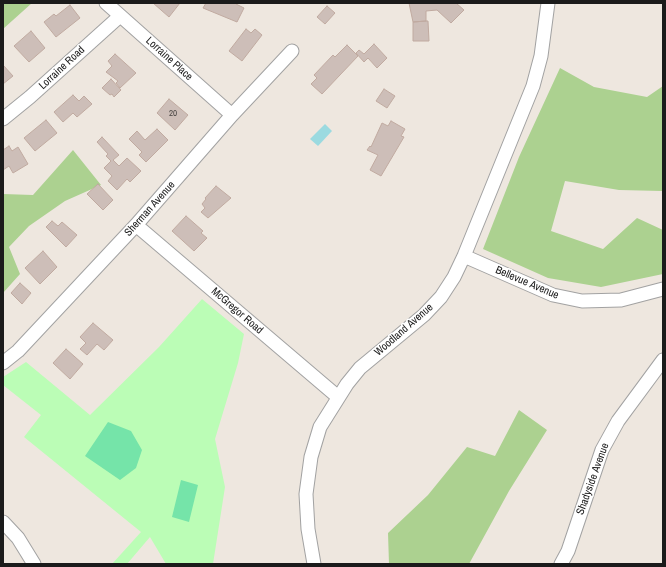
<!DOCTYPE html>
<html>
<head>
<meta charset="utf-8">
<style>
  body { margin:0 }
  #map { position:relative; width:666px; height:567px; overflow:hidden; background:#eee7df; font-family:"Archivo Narrow",sans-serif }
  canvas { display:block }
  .frame { position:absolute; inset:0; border:4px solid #1b1b1b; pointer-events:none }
</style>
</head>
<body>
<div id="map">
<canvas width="666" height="567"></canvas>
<div class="frame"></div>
</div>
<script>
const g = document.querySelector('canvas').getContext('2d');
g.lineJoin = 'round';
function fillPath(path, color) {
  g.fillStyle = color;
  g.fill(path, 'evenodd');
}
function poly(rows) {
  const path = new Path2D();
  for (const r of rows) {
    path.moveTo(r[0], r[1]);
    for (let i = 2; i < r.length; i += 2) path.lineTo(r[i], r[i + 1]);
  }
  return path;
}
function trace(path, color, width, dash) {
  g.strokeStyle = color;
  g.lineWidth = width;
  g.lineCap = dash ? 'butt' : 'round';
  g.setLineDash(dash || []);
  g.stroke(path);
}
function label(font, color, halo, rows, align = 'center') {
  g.font = font + ' "Archivo Narrow",sans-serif';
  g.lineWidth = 3;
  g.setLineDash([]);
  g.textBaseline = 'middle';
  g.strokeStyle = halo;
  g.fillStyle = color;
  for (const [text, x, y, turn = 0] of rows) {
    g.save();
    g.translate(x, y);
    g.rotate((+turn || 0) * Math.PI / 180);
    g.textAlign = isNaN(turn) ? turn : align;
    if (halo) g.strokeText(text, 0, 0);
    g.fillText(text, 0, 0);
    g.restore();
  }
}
fillPath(poly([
  [3,3,32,3,3,29],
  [560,68,594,87,647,97,663,86,662,191,619,190,565,181,551,231,603,249,637,218,663,230,663,274,601,287,548,278,483,249,519,157],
  [73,150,101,185,65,201,29,226,9,247,20,274,3,293,3,194,33,195],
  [519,410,547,430,509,491,469,564,389,564,388,533,428,495,467,447,495,456]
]), '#acd190');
fillPath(poly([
  [202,299,244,334,238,363,215,439,225,487,213,564,166,564,150,537,127,564,112,564,141,532,24,437,41,415,3,385,3,377,26,362,90,415,159,347]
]), '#bbfdb6');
fillPath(poly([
  [108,422,131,431,142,450,136,468,120,480,85,456],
  [181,480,198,485,189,522,172,517]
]), '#75e4a9');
fillPath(poly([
  [325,124,332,131,318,146,310,139]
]), '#9bdae0');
const building = poly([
  [153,3,180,3,169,17,153,3],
  [206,3,237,3,236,4,244,8,237,22,203,8,206,3],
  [409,3,456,3,464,10,451,23,437,10,426,11,426,21,413,22,409,3],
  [70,5,80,18,56,37,44,22,54,14,56,16,70,5],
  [327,6,335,13,325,24,317,17,327,6],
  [426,21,428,21,429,41,413,41,413,22,426,21],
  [246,29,251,33,255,29,262,35,242,61,229,51,246,29],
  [31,31,45,48,29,62,14,46,31,31],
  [374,44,387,58,377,68,368,58,364,62,356,53,359,50,364,54,374,44],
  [347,45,358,56,322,94,311,84,317,78,314,75,333,55,335,57,347,45],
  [115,54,136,73,120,88,116,83,118,81,106,72,112,66,108,61,115,54],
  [3,65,13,76,3,84,3,65],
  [111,79,121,90,114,97,112,94,110,95,102,88,111,79],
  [384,89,395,96,387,108,376,101,384,89],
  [73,95,79,101,84,96,92,104,77,117,73,113,63,122,54,112,73,95],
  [169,99,188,115,175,130,157,113,169,99],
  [46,120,57,133,35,151,24,138,46,120],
  [391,121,405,129,401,136,404,137,381,176,370,170,378,155,367,150,370,146,371,147,382,123,388,126,391,121],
  [157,129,168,140,146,162,139,155,142,152,129,139,137,131,145,140,157,129],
  [102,137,119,155,113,160,119,166,127,158,141,171,130,182,127,179,117,190,108,181,112,176,104,168,111,161,106,156,108,154,97,142,102,137],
  [9,146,12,151,18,147,28,164,13,173,9,166,3,170,3,150,9,146],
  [98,184,113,200,103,210,87,194,98,184],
  [216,186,231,198,208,218,201,212,205,208,202,204,206,199,205,198,216,186],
  [186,216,203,231,201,233,207,238,194,251,172,231,186,216],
  [52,221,58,226,62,222,77,235,66,247,46,227,52,221],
  [43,251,57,267,40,284,25,268,43,251],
  [20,283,31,293,22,304,11,293,20,283],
  [93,323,113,340,104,350,97,344,87,355,80,349,86,343,80,337,93,323],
  [66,349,83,364,70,379,53,363,66,349]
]);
fillPath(building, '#cdbeb8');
trace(building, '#c0aaa0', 1);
const minor = poly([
  [106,3,232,115],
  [3,119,30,97,120,16],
  [136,225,338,397],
  [464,256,553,295,582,301,621,300,663,289],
  [3,363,18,351,136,225,232,115,292,51],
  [3,522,18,538,34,564],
  [314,564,308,529,306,494,311,457,320,427,347,384,360,368,424,315,441,297,454,277,464,256,533,86,541,56,548,3],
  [561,564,568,551,602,450,618,421,663,360]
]);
trace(minor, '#a2a2a2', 15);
trace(minor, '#fff', 13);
label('9px', '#484442', null, [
  ["20",173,114]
]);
label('11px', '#1b1b1b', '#fff', [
  ["Lorraine Place",169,59,42],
  ["Lorraine Road",62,68,-43],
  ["Sherman Avenue",150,209,-48],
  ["Bellevue Avenue",527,283,23],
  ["McGregor Road",237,311,41],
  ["Woodland Avenue",404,330,-41],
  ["Shadyside Avenue",593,479,-70]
]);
</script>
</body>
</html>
